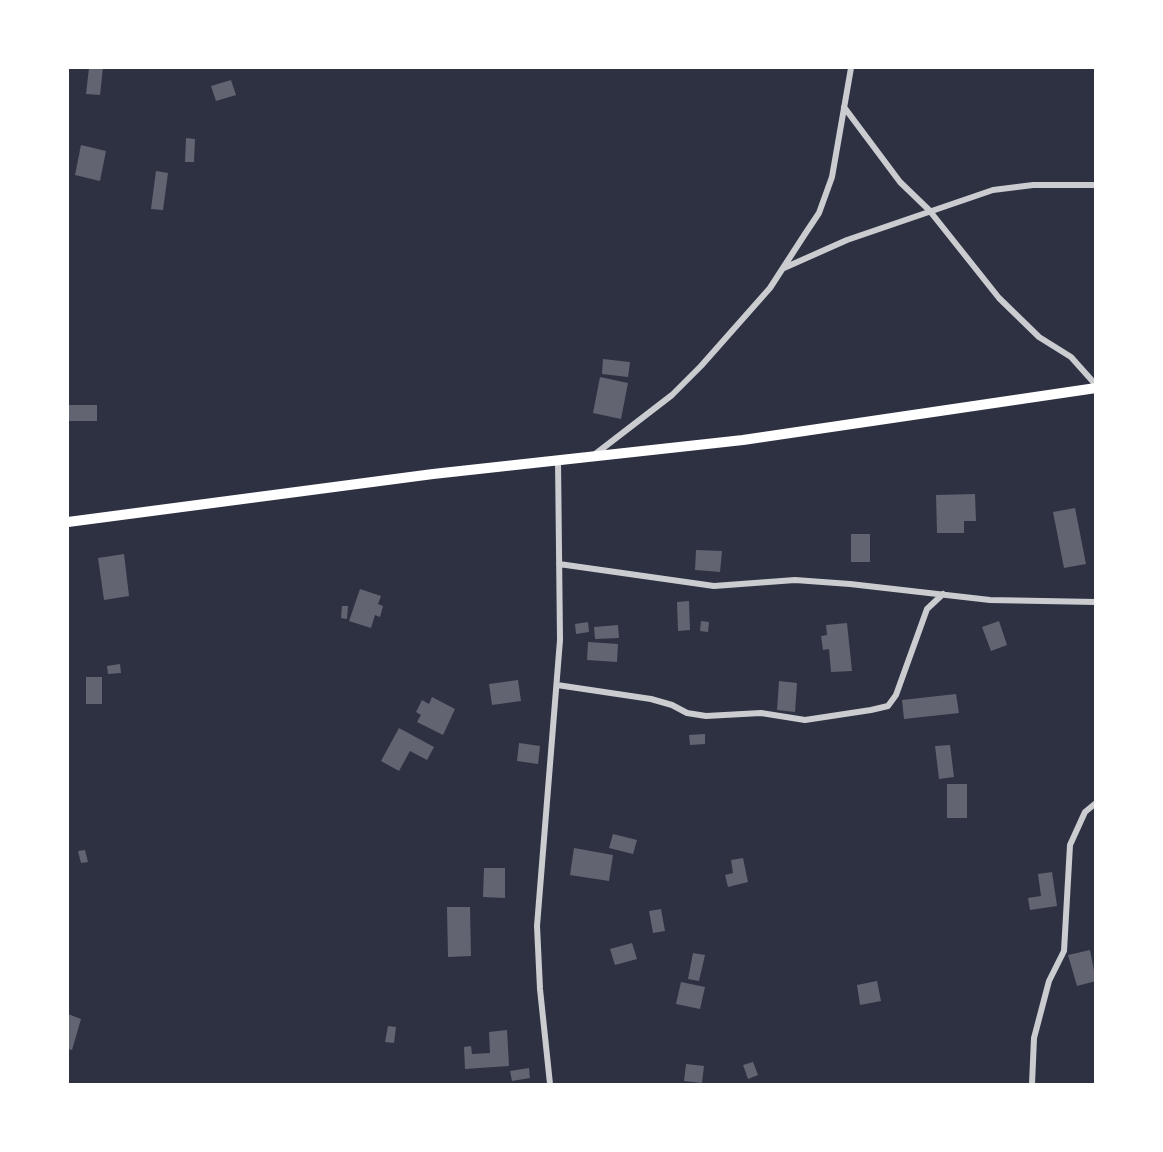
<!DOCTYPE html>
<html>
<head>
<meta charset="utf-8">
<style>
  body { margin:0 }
  #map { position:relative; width:1163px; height:1152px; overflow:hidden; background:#2d3142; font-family:"DM Sans",sans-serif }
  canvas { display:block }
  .frame { position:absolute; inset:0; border:69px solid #fff; pointer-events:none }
</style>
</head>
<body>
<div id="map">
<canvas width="1163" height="1152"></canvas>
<div class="frame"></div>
</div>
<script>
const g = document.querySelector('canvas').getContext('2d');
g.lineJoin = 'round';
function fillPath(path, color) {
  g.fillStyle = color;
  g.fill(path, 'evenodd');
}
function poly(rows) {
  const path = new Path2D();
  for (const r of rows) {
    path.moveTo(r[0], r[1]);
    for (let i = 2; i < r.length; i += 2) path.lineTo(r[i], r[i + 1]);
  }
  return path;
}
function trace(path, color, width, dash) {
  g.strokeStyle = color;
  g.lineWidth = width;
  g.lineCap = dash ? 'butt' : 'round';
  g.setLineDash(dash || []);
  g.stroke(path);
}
fillPath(poly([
  [89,68,103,68,100,95,86,94],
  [231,80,236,95,216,101,211,86],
  [186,138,195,139,194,162,185,162],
  [81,145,106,151,100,181,75,175],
  [156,171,168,173,163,210,151,209],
  [603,359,630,362,628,377,602,374],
  [600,377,628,383,621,419,593,413],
  [68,405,97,405,97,421,68,421],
  [975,494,976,521,964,521,964,533,937,533,936,495],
  [1075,508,1086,564,1064,568,1053,512],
  [851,534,870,534,870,562,851,562],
  [696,550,722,551,720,572,695,570],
  [124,554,129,596,104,600,98,558],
  [360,589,381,596,378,604,383,606,380,617,375,615,371,628,349,621],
  [689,601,690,630,678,631,677,602],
  [342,606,348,606,347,619,341,618],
  [701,621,709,622,708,632,700,631],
  [999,621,1007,645,991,651,982,627],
  [588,622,589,632,576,634,575,624],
  [847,623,852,671,831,672,829,649,823,650,821,636,827,635,826,625],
  [618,625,619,638,595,639,594,627],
  [588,642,618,644,617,662,587,660],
  [120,664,121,673,108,674,107,666],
  [86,677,102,677,102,704,86,704],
  [518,680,521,701,492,705,489,684],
  [779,681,797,683,795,712,777,710],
  [956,694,959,713,904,719,902,700],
  [432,697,455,709,443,735,417,722,421,715,416,712,422,700,429,704],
  [399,728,434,747,427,760,410,751,399,771,381,761],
  [705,734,705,744,690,745,689,735],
  [519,743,540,746,538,764,517,761],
  [950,745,954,777,939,779,935,746],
  [947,784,967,784,967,818,947,818],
  [613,834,637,840,633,854,609,848],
  [574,848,613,855,609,881,570,875],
  [85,850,88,862,81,863,78,851],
  [743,858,748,882,728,887,725,875,733,873,731,860],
  [484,868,505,868,505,898,483,897],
  [1052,872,1057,906,1030,910,1028,898,1041,896,1038,874],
  [447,907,470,907,471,956,448,957],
  [661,909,665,931,653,933,649,911],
  [632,943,637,959,615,965,610,949],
  [1090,950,1096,981,1077,986,1068,955],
  [693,953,705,955,699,981,688,979],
  [877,981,881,1001,860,1005,857,985],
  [681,982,705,987,700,1009,676,1004],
  [68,1014,81,1019,72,1050,68,1049],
  [388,1026,396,1027,394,1043,385,1042],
  [507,1030,509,1066,465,1069,464,1047,471,1046,472,1054,490,1053,489,1032],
  [753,1062,758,1075,748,1079,743,1065],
  [686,1064,704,1066,702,1083,684,1081],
  [529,1068,530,1078,512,1081,510,1071]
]), '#626471');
trace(poly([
  [844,107,900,182,929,210,999,298,1039,337,1071,357,1096,385],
  [784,268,847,240,993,190,1033,185,1096,185],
  [594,455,672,395,701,366,770,288,805,234,819,213,832,177,851,68],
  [559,564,714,586,795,580,850,584,990,600,1096,602],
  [557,685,651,699,672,705,687,713,706,716,761,713,805,720,871,710,888,706,896,695,927,609,943,594],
  [550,1084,540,989,537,926,560,640,558,460],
  [1032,1084,1034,1038,1049,981,1064,951,1070,845,1085,812,1096,803]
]), '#caccd0', 6);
trace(poly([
  [68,522,433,474,743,440,1096,388]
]), '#fff', 10);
</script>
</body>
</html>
